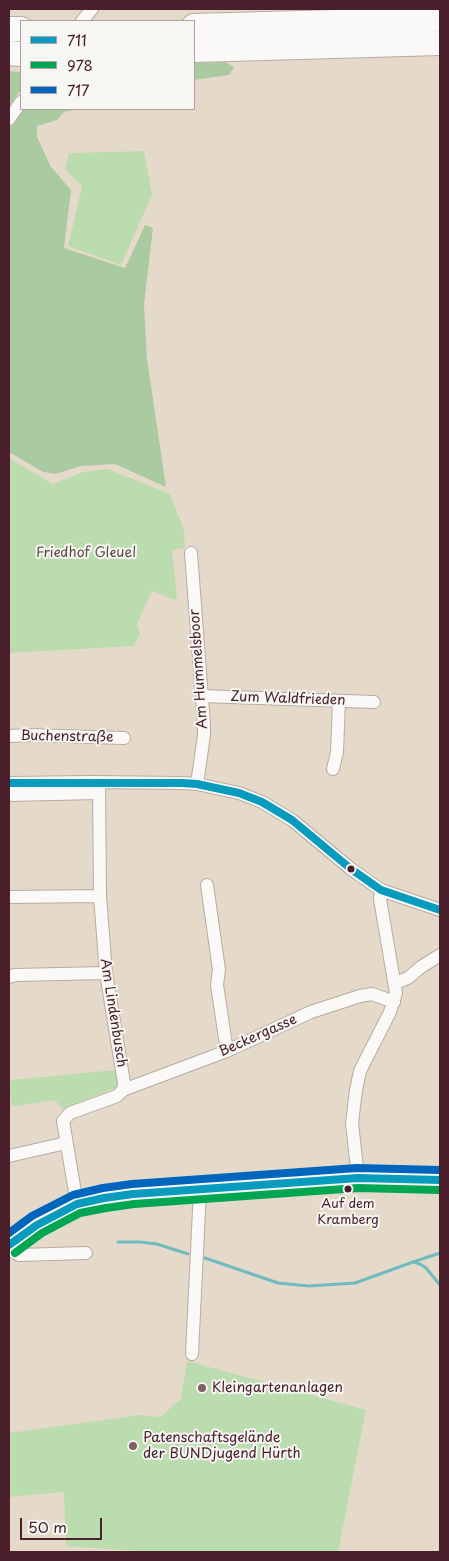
<!DOCTYPE html>
<html>
<head>
<meta charset="utf-8">
<style>
  body { margin:0 }
  #map { position:relative; width:449px; height:1561px; overflow:hidden; background:#e5daca; font-family:"Playpen Sans",sans-serif }
  canvas { display:block }
  .frame { position:absolute; inset:0; border:10px solid #4a1f2b; pointer-events:none }
  .legend { position:absolute; left:20px; top:20px; width:175px; height:90px; box-sizing:border-box; background:#f6f6f2; border:1px solid #b1a0a2; margin:0; padding:6px 9px; list-style:none; font-size:15px; color:#4a1f2b }
  .legend li { display:flex; align-items:center; gap:10px; height:25px }
  .legend b { width:25px; border:1px solid #b1a0a2 }
  .scale { position:absolute; left:20px; top:1518px; width:82px; height:22px; box-sizing:border-box; border:2px solid #4a1f2b; border-top:0; padding-left:6px; font-size:15px; line-height:18px; white-space:nowrap; color:#4a1f2b; -webkit-text-stroke:4px #f6f6f2; paint-order:stroke }
</style>
</head>
<body>
<div id="map">
<canvas width="449" height="1561"></canvas>
<div class="frame"></div>
<ul class="legend">
<li><b style="height:6px;background:#079bbe"></b>711</li>
<li><b style="height:6px;background:#00a651"></b>978</li>
<li><b style="height:6px;background:#0065bd"></b>717</li>
</ul>
<div class="scale">50 m</div>
</div>
<script>
const g = document.querySelector('canvas').getContext('2d');
g.lineJoin = 'round';
function fillPath(path, color) {
  g.fillStyle = color;
  g.fill(path, 'evenodd');
}
function poly(rows) {
  const path = new Path2D();
  for (const r of rows) {
    path.moveTo(r[0], r[1]);
    for (let i = 2; i < r.length; i += 2) path.lineTo(r[i], r[i + 1]);
  }
  return path;
}
function trace(path, color, width, dash) {
  g.strokeStyle = color;
  g.lineWidth = width;
  g.lineCap = dash ? 'butt' : 'round';
  g.setLineDash(dash || []);
  g.stroke(path);
}
function label(font, color, halo, rows, align = 'center') {
  g.font = font + ' "Playpen Sans",sans-serif';
  g.lineWidth = 4;
  g.setLineDash([]);
  g.textBaseline = 'middle';
  g.strokeStyle = halo;
  g.fillStyle = color;
  for (const [text, x, y, turn = 0] of rows) {
    g.save();
    g.translate(x, y);
    g.rotate((+turn || 0) * Math.PI / 180);
    g.textAlign = isNaN(turn) ? turn : align;
    if (halo) g.strokeText(text, 0, 0);
    g.fillText(text, 0, 0);
    g.restore();
  }
}
fillPath(poly([
  [144,151,152,195,121,265,68,246,82,186,65,170,69,153],
  [9,458,53,484,83,472,108,469,170,494,184,530,185,548,172,550,177,597,175,600,152,591,137,624,140,634,134,646,9,653],
  [116,1070,119,1082,115,1088,62,1109,55,1100,16,1106,12,1105,9,1089,9,1083,11,1080],
  [187,1361,366,1410,338,1552,151,1552,66,1546,64,1492,9,1497,9,1433,140,1415,160,1417,181,1399]
]), '#bbdcae');
fillPath(poly([
  [225,62,234,67,229,75,194,80,194,63],
  [9,71,21,72,21,90,9,106],
  [24,109,78,109,64,112,57,120,37,126,37,137,51,167,71,190,64,248,125,268,145,225,153,228,144,304,147,359,166,487,115,464,81,466,55,474,43,472,9,452,9,128]
]), '#aacaa1');
trace(poly([
  [118,1242,140,1242,157,1244,188,1254],
  [205,1258,278,1283,309,1286,355,1283,413,1262,420,1264,426,1268,440,1285],
  [413,1262,440,1253]
]), '#70bbbf', 3);
const street = poly([
  [82,21,92,9],
  [9,119,21,102],
  [191,553,204,724,204,735,197,784],
  [202,696,374,702],
  [9,736,30,735,124,738],
  [333,769,337,752,339,701],
  [9,783,92,782,182,783,197,784,239,793,262,802,292,820,351,869,381,890,440,910],
  [9,795,98,793],
  [207,885,219,970,217,985,227,1051],
  [9,897,100,896],
  [9,977,15,975,106,973],
  [395,983,408,978,421,967,440,955],
  [123,1090,227,1051,311,1012,360,996,372,994,394,1002],
  [9,1156,66,1143],
  [358,1178,352,1123,356,1090,360,1071,390,1012,396,993,380,899,381,890],
  [77,1204,63,1121,70,1113,117,1096,123,1090,124,1083,106,973,100,896,99,782],
  [9,1246,13,1252,19,1255,86,1253],
  [192,1354,200,1189]
]);
const secondary = poly([
  [9,1245,37,1225,57,1214,77,1204,104,1198,133,1194,358,1178,440,1180]
]);
const highway = poly([
  [194,26,440,19],
  [9,29,21,29],
  [194,50,440,43],
  [9,53,21,54]
]);
trace(street, '#b6aba2', 14);
trace(secondary, '#b6aba2', 21);
trace(highway, '#b6aba2', 26);
trace(street, '#fbf9f7', 12);
trace(secondary, '#fbf9f7', 19);
trace(highway, '#fbf9f7', 24);
trace(poly([
  [9,783,182,783,197,784,239,793,262,802,292,820,351,869,381,890,440,910],
  [9,1245,37,1225,77,1204,104,1198,133,1194,358,1178,440,1180]
]), '#079bbe', 8);
trace(poly([
  [15,1253,42,1233,80,1213,106,1208,134,1204,358,1188,440,1190]
]), '#00a651', 8);
trace(poly([
  [9,1233,32,1216,73,1195,103,1188,132,1184,357,1168,440,1170]
]), '#0065bd', 8);
for (const [x, y, r, color] of [
  [351,869,4.5,"#4a1f2b"],
  [348,1189,4.5,"#4a1f2b"],
  [202,1388,5,"#806063"],
  [133,1446,5,"#806063"]
]) {
  const dot = new Path2D();
  dot.arc(x, y, r, 0, 2 * Math.PI);
  g.fillStyle = color;
  g.fill(dot);
  trace(dot, '#f6f6f2', 2);
}
label('13px', '#4a1f2b', '#f6f6f2', [
  ["Auf dem",348,1204],
  ["Kramberg",348,1220]
]);
label('14px', '#5e4f46', '#f6f6f2', [
  ["Friedhof Gleuel",86,553]
]);
label('14px', '#4a1f2b', '#f6f6f2', [
  ["Am Hummelsboor",199,669,-94],
  ["Zum Waldfrieden",288,699,2],
  ["Buchenstraße",67,737,1],
  ["Am Lindenbusch",113,1013,81],
  ["Beckergasse",258,1036,-24]
]);
label('14px', '#4a1f2b', '#f6f6f2', [
  ["Kleingartenanlagen",212,1388],
  ["Patenschaftsgelände",143,1438],
  ["der BUNDjugend Hürth",143,1454]
], 'left');
</script>
</body>
</html>
